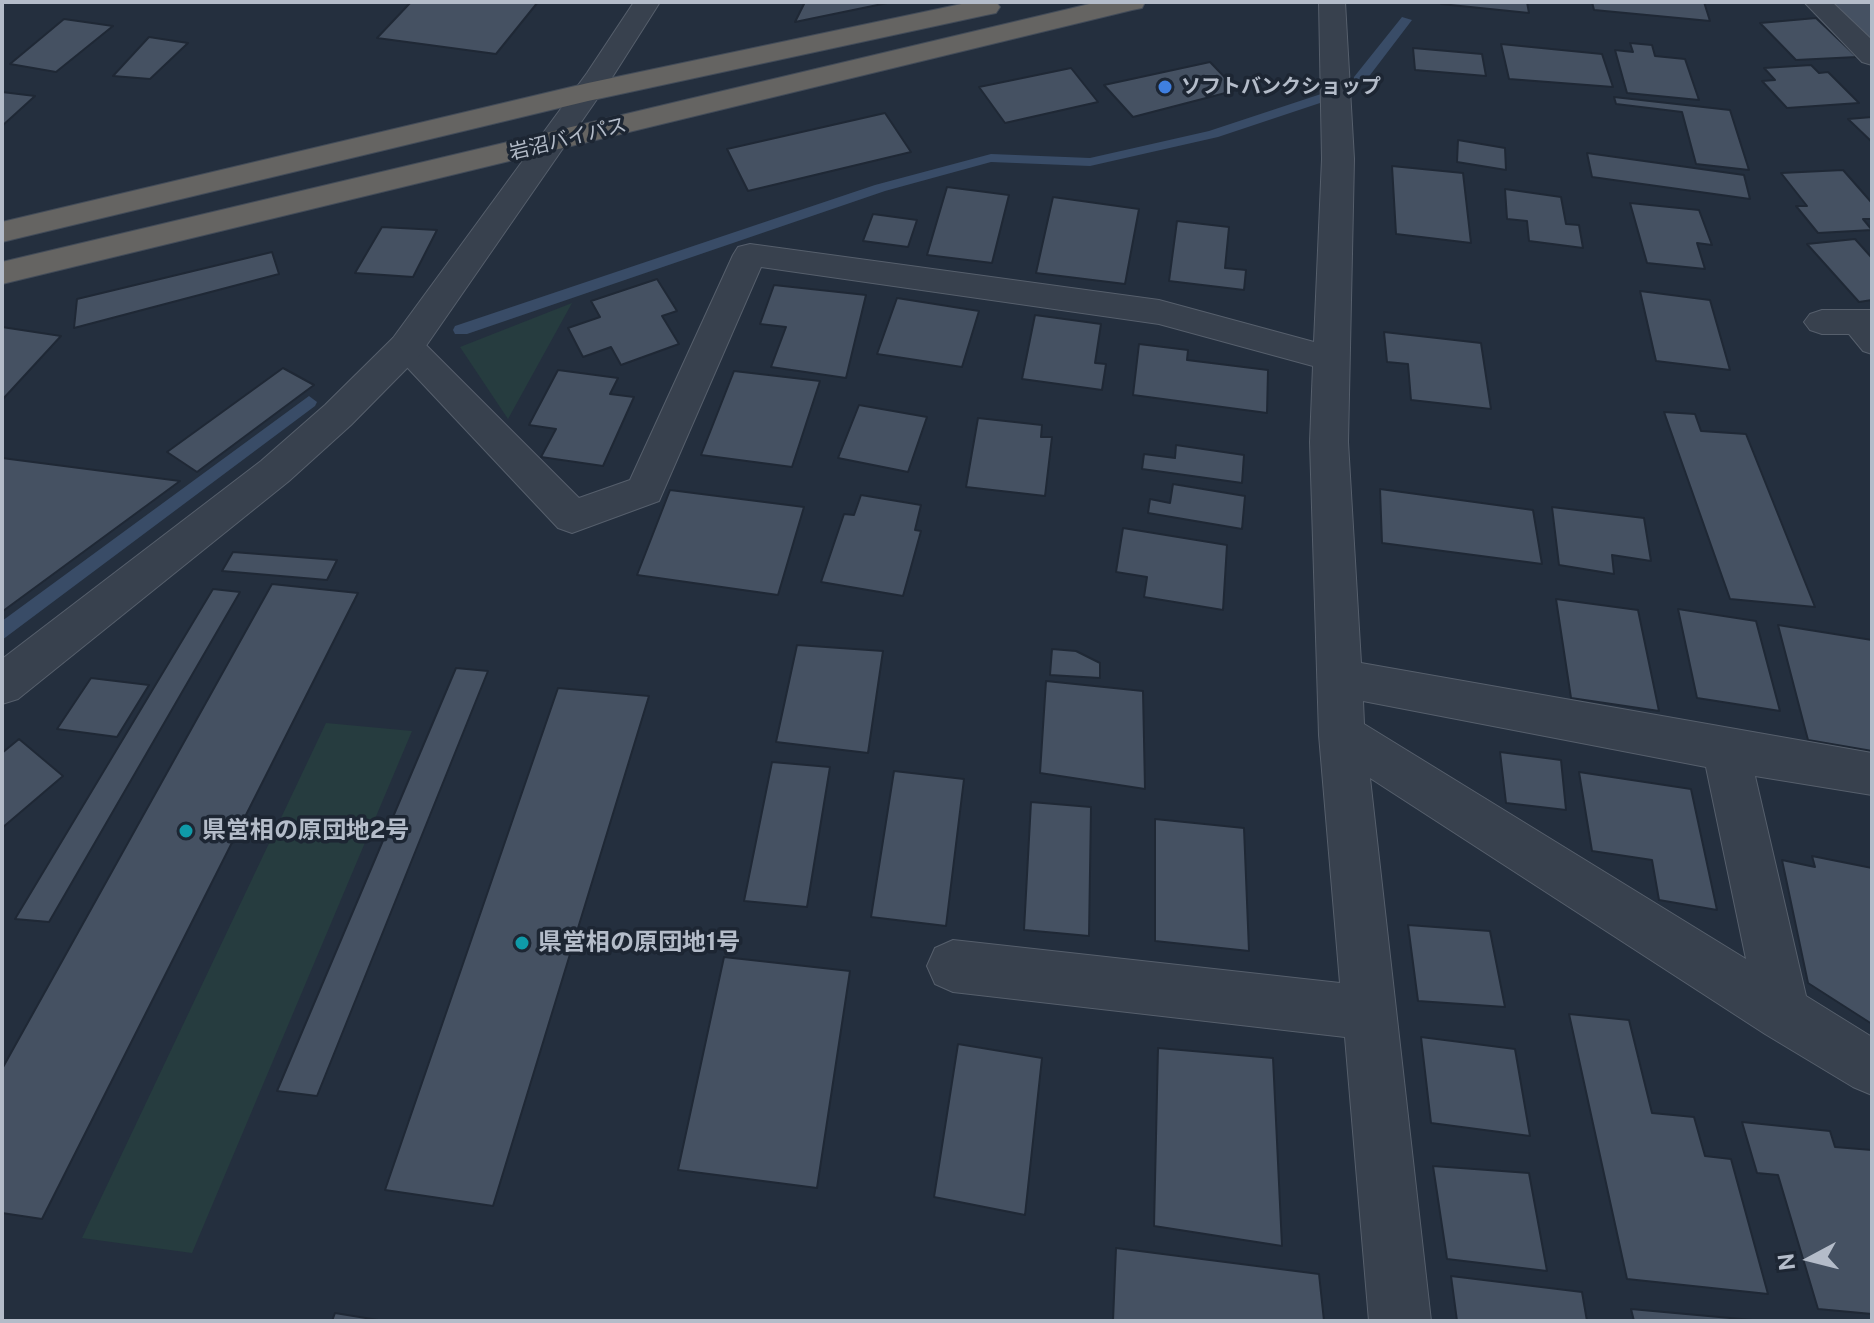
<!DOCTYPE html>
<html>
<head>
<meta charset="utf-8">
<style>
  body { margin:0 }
  #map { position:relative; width:1874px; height:1323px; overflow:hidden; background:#242f3e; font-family:"Public Sans",sans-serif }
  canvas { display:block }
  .frame { position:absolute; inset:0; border:4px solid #b4bcc9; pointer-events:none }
  .north { position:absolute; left:1770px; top:1219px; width:80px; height:80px; -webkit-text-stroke:6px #1d2633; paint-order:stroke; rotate:263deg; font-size:22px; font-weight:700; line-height:32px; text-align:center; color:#b4bcc9 }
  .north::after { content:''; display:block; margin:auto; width:28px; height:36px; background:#b4bcc9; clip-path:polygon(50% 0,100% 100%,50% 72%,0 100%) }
</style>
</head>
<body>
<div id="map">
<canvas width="1874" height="1323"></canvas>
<div class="frame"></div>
<div class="north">N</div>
</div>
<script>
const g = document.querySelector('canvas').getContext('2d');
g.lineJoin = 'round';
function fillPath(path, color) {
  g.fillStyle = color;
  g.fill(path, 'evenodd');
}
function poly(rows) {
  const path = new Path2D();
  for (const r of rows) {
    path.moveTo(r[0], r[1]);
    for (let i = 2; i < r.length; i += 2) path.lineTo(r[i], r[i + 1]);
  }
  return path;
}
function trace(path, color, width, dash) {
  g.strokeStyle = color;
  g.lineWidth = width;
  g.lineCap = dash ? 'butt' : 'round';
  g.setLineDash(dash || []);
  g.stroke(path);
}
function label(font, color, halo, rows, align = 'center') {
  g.font = font + ' "Public Sans","Noto Sans JP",sans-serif';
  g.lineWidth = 7;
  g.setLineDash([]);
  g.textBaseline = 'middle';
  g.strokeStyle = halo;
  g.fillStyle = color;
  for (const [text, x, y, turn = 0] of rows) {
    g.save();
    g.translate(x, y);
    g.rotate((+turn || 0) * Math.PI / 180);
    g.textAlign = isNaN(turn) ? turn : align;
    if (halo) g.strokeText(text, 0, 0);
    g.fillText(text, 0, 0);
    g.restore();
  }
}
fillPath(poly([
  [572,303,508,419,460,347],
  [326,723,412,731,192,1253,82,1238]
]), '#263c3f');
fillPath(poly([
  [1402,17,1412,20,1364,83,1354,83,1354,77,1402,17],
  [1321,94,1328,98,1326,101,1218,137,1090,166,991,162,885,191,467,334,455,334,453,330,455,326,875,185,991,154,1090,158,1209,131,1321,94],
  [309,396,317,402,315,406,2,640,2,621,309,396]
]), '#394c67');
const building = poly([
  [411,2,538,2,496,54,377,38,411,2],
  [805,2,892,2,795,22,805,2],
  [1441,2,1527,2,1529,13,1441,4,1441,2],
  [1592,2,1704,2,1710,21,1594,10,1592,2],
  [1829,2,1872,2,1872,41,1829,2],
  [1816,18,1857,57,1796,60,1760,23,1816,18],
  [64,19,113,26,56,72,10,64,64,19],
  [149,37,188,43,150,79,113,76,149,37],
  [1630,43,1652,45,1655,56,1685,59,1699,100,1627,93,1615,50,1633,52,1630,43],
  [1501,44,1602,54,1613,87,1509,79,1501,44],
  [1413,48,1482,54,1486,76,1415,70,1413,48],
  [1210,62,1237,90,1133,117,1104,85,1210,62],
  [1811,65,1819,73,1828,72,1859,103,1787,108,1762,81,1775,80,1764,68,1811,65],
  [1071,68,1098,102,1005,123,979,87,1071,68],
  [2,92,35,96,2,126,2,92],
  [1614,97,1730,110,1749,170,1696,164,1682,112,1616,104,1614,97],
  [885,113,911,152,748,191,727,149,885,113],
  [1872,117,1872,142,1848,119,1872,117],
  [1458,140,1505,148,1506,170,1457,162,1458,140],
  [1587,153,1744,175,1750,199,1592,177,1587,153],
  [1392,166,1463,173,1471,243,1396,234,1392,166],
  [1843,170,1872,203,1872,219,1863,219,1872,230,1818,233,1796,206,1807,206,1781,173,1843,170],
  [947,187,1009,195,992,263,927,255,947,187],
  [1505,189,1561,197,1566,224,1579,225,1583,248,1529,241,1527,221,1507,219,1505,189],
  [1053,197,1139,209,1125,284,1036,273,1053,197],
  [1630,203,1699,210,1712,245,1697,243,1705,269,1647,263,1630,203],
  [873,214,917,220,908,247,863,241,873,214],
  [1177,221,1229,227,1225,268,1246,270,1244,290,1169,281,1177,221],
  [382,227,437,230,413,277,355,273,382,227],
  [1855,239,1872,258,1872,300,1859,302,1807,244,1855,239],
  [272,252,279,274,74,328,77,299,272,252],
  [657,279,677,311,662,316,679,344,621,365,611,347,583,357,568,328,600,317,591,301,657,279],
  [774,285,866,295,846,378,771,367,786,327,760,324,774,285],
  [1640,291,1710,300,1730,370,1656,361,1640,291],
  [897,298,979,311,962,367,877,354,897,298],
  [1035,315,1101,324,1095,363,1106,364,1102,390,1022,379,1035,315],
  [2,327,61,336,2,400,2,327],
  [1384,332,1481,343,1491,409,1411,400,1408,364,1387,362,1384,332],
  [1139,344,1188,350,1187,360,1268,370,1267,413,1133,395,1139,344],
  [283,368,314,385,197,472,167,452,283,368],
  [558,370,618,378,610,394,634,397,603,466,541,457,556,429,529,425,558,370],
  [734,371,820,381,792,467,701,455,734,371],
  [859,405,927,417,908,472,838,458,859,405],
  [1664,412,1695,414,1701,431,1746,434,1815,607,1730,599,1664,412],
  [978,418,1042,425,1041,437,1052,437,1045,496,966,487,978,418],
  [1176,445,1244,455,1242,483,1142,469,1144,454,1175,458,1176,445],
  [2,458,180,481,3,611,2,458],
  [1173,484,1245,496,1242,529,1148,513,1150,499,1170,503,1173,484],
  [1380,489,1533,510,1542,564,1382,543,1380,489],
  [670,490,804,507,778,595,637,575,670,490],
  [861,495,921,505,915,530,921,531,903,596,821,582,844,514,854,515,861,495],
  [1552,507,1644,518,1651,561,1612,555,1614,574,1559,565,1552,507],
  [1123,528,1227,545,1223,610,1144,597,1147,577,1116,572,1123,528],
  [233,552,337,560,327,580,222,571,233,552],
  [272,584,358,593,42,1219,2,1213,2,1069,272,584],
  [213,589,240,592,49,922,15,919,213,589],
  [1556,599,1638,610,1659,711,1571,698,1556,599],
  [1678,609,1756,621,1780,711,1697,698,1678,609],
  [1778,625,1872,640,1872,751,1808,740,1778,625],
  [797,645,883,651,868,753,776,742,797,645],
  [1052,649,1076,651,1100,663,1100,678,1050,675,1052,649],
  [456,668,488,671,317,1096,277,1091,456,668],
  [91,678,149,685,117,737,57,729,91,678],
  [1046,681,1143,691,1145,789,1040,773,1046,681],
  [558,688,649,696,493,1206,385,1190,558,688],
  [19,739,63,776,2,828,2,753,19,739],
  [1500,752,1561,760,1566,810,1506,803,1500,752],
  [772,762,830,767,807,907,744,901,772,762],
  [894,771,964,779,946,926,871,917,894,771],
  [1579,772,1691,789,1717,910,1659,900,1652,860,1592,851,1579,772],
  [1031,802,1091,807,1089,936,1024,930,1031,802],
  [1155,819,1244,828,1249,951,1155,941,1155,819],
  [1812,856,1872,868,1872,1024,1808,983,1782,860,1815,867,1812,856],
  [1408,925,1490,931,1505,1007,1418,1001,1408,925],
  [724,957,850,971,817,1188,678,1170,724,957],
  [1569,1014,1629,1020,1652,1113,1694,1117,1705,1156,1731,1159,1768,1294,1627,1279,1569,1014],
  [1421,1037,1515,1049,1530,1136,1431,1123,1421,1037],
  [958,1044,1042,1058,1025,1215,934,1197,958,1044],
  [1158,1048,1273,1058,1282,1246,1154,1226,1158,1048],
  [1742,1122,1830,1131,1835,1147,1872,1150,1872,1314,1818,1309,1778,1175,1757,1173,1742,1122],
  [1433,1166,1529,1173,1547,1271,1447,1259,1433,1166],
  [1116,1248,1319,1274,1324,1321,1113,1321,1116,1248],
  [1451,1276,1582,1292,1587,1321,1457,1321,1451,1276],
  [1631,1309,1763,1321,1634,1321,1631,1309],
  [335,1313,384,1321,332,1321,335,1313]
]);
fillPath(building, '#455162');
trace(building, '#1f2835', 2);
const service = poly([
  [1853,314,1862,317,1872,328,1872,354,1863,351,1840,323,1844,317,1853,314]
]);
const minor = poly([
  [1319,2,1345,2,1354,159,1348,442,1361,663,1872,753,1872,795,1755,776,1806,996,1872,1037,1872,1095,1853,1087,1765,1034,1370,778,1431,1321,1369,1321,1345,1037,953,992,935,984,927,966,935,948,953,940,1340,983,1319,735,1310,442,1313,366,1159,324,761,267,659,501,572,533,558,528,388,347,393,338,406,335,419,338,579,498,630,480,733,255,738,247,750,244,1159,300,1314,342,1322,159,1319,2],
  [1363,701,1706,767,1746,959,1364,724,1363,701],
  [1804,2,1832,2,1872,40,1872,65,1862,62,1804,2],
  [1822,310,1872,310,1872,334,1822,334,1810,330,1804,322,1810,314,1822,310]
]);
const tertiary = poly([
  [634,2,660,2,613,76,419,356,351,425,289,481,18,699,2,704,2,659,261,461,325,405,393,338,587,73,634,2]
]);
const trunk = poly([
  [971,2,996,2,1000,7,996,13,986,15,588,101,2,242,2,222,588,83,971,2],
  [1098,2,1145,2,1142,8,1132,10,2,284,2,262,1098,2]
]);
trace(service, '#565f6c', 2);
trace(minor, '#565f6c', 2);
trace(tertiary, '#565f6c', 2);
trace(trunk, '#434c59', 2);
fillPath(service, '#38414e');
fillPath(minor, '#38414e');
fillPath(tertiary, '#38414e');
fillPath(trunk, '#656462');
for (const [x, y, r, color] of [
  [1165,87,8,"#3f7fe0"],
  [186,831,8,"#0f9aa8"],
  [522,943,8,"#0f9aa8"]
]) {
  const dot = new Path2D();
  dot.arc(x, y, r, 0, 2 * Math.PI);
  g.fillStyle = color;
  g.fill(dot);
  trace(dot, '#1d2633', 3);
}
label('bold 20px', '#b4bcc9', '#1d2633', [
  ["ソフトバンクショップ",1181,87]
], 'left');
label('20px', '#b4bcc9', '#1d2633', [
  ["岩沼バイパス",568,139,-14]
]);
label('bold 24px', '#b4bcc9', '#1d2633', [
  ["県営相の原団地2号",202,831],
  ["県営相の原団地1号",538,943]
], 'left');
</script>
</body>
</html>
